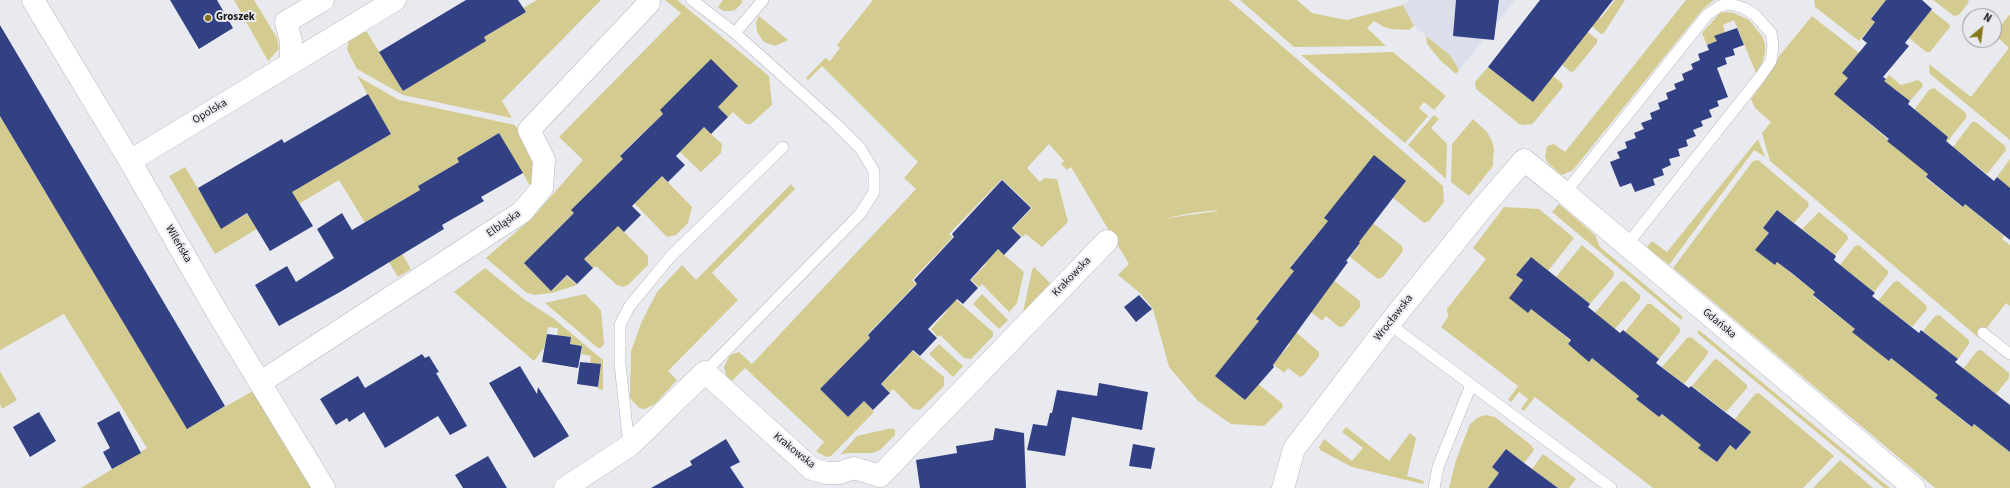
<!DOCTYPE html>
<html>
<head>
<meta charset="utf-8">
<style>
  body { margin:0 }
  #map { position:relative; width:2010px; height:488px; overflow:hidden; background:#e9eaf0; font-family:"Source Sans 3",sans-serif }
  canvas { display:block }
  .north { position:absolute; left:1962px; top:8px; width:40px; height:40px; box-sizing:border-box; background:#e9eaf0; border:1px solid #95969a; border-radius:50%; rotate:29deg; font-size:11px; font-weight:700; line-height:16px; text-align:center; color:#18181a }
  .north::after { content:''; display:block; margin:auto; width:14px; height:18px; background:#84771b; clip-path:polygon(50% 0,100% 100%,50% 72%,0 100%) }
</style>
</head>
<body>
<div id="map">
<canvas width="2010" height="488"></canvas>
<div class="north">N</div>
</div>
<script>
const g = document.querySelector('canvas').getContext('2d');
g.lineJoin = 'round';
function fillPath(path, color) {
  g.fillStyle = color;
  g.fill(path, 'evenodd');
}
function poly(rows) {
  const path = new Path2D();
  for (const r of rows) {
    path.moveTo(r[0], r[1]);
    for (let i = 2; i < r.length; i += 2) path.lineTo(r[i], r[i + 1]);
  }
  return path;
}
function trace(path, color, width, dash) {
  g.strokeStyle = color;
  g.lineWidth = width;
  g.lineCap = dash ? 'butt' : 'round';
  g.setLineDash(dash || []);
  g.stroke(path);
}
function label(font, color, halo, rows, align = 'center') {
  g.font = font + ' "Source Sans 3",sans-serif';
  g.lineWidth = 4;
  g.setLineDash([]);
  g.textBaseline = 'middle';
  g.strokeStyle = halo;
  g.fillStyle = color;
  for (const [text, x, y, turn = 0] of rows) {
    g.save();
    g.translate(x, y);
    g.rotate((+turn || 0) * Math.PI / 180);
    g.textAlign = isNaN(turn) ? turn : align;
    if (halo) g.strokeText(text, 0, 0);
    g.fillText(text, 0, 0);
    g.restore();
  }
}
fillPath(poly([
  [1408,0,1515,0,1459,70,1450,55,1413,25,1403,5,1409,2]
]), '#dbdfeb');
fillPath(poly([
  [234,0,254,0,277,38,279,49,268,61],
  [537,0,601,0,502,101,512,118,403,95,357,69,347,50,349,39,363,32,367,32,403,91,485,41,484,37,526,12,523,8],
  [665,0,677,0,769,76,772,105,751,124,746,124,733,112,728,117,718,107,660,110,663,114,620,155,623,159,572,210,574,213,524,263,551,291,567,276,577,285,552,293,535,295,527,293,486,258,532,218,583,160,559,137,681,13],
  [723,0,741,0,743,2,735,10,729,11,723,11,718,7],
  [873,0,1229,0,1443,186,1444,202,1429,221,1424,223,1392,197,1374,156,1324,218,1328,221,1290,267,1294,271,1256,318,1259,321,1216,376,1245,400,1258,384,1282,403,1283,407,1264,426,1231,424,1198,401,1169,367,1153,309,1140,293,1118,275,1129,264,1071,167,1067,170,1061,164,1064,161,1049,144,1027,168,1040,182,1044,178,1057,179,1068,222,1042,247,1026,234,1022,237,1013,228,1032,208,1002,179,949,234,953,237,912,280,916,284,867,335,870,338,820,389,848,417,864,401,874,412,831,456,826,457,816,451,824,442,745,368,731,382,727,377,724,367,730,355,739,352,752,364,916,189,904,178,918,162,822,66,808,80,806,78,825,58,830,61,840,48,837,45],
  [1217,210,1217,211,1162,219,1192,213],
  [1240,0,1297,0,1312,13,1347,20,1403,5,1414,26,1409,30,1392,29,1384,27,1374,21,1367,28,1386,46,1294,47],
  [1615,0,1625,0,1604,33,1601,34,1589,24,1596,15,1601,18],
  [1686,0,1714,0,1703,9,1573,170,1562,175,1558,172,1547,162,1545,156,1547,146,1554,144,1565,152],
  [1814,0,1886,0,1871,18,1875,22,1859,41,1815,7],
  [1933,0,1968,0,1969,2,1959,15,1954,16],
  [1931,10,1949,24,1950,27,1930,52,1926,52,1909,38],
  [1727,12,1734,13,1749,20,1762,36,1765,44,1765,53,1761,66,1756,73,1734,20,1723,25,1725,32,1715,36,1717,41,1707,45,1702,33,1720,13],
  [2010,14,2010,140,1930,74,1929,68,1929,64,1971,97,2009,48,1994,34],
  [759,16,788,40,775,46,764,42,757,32,756,22],
  [1812,16,1863,56,1857,56,1842,73,1848,78,1835,94,1928,174,1926,178,1962,207,1965,204,2004,236,2002,239,2010,245,2010,306,2006,303,1979,338,1770,161,1762,133,1771,122,1755,108,1751,99,1768,76,1780,55],
  [1585,30,1597,39,1597,43,1574,71,1571,72,1562,65],
  [1426,36,1450,55,1459,70,1456,74,1441,61,1427,44],
  [1393,52,1446,96,1434,110,1424,102,1419,108,1428,116,1405,143,1301,55],
  [1488,67,1533,102,1553,76,1562,83,1563,87,1535,121,1532,124,1523,125,1519,124,1476,89,1475,82],
  [1889,75,1901,85,1918,80,1922,83,1923,86,1910,101,1893,88,1881,84],
  [357,76,399,100,515,125,537,164,532,189,499,133,457,158,459,162,418,186,420,190,379,214,411,269,398,277,339,180,215,254,169,176,185,167,222,228,305,180,307,183,391,134],
  [1934,88,1966,113,1966,118,1947,142,1946,141,1948,137,1914,110,1929,90],
  [1434,115,1439,119,1431,128,1447,144,1446,179,1408,145],
  [0,116,187,428,253,391,312,488,81,488,147,448,64,314,0,350],
  [1473,119,1487,132,1492,141,1494,149,1493,158,1493,166,1469,196,1451,182,1452,144],
  [1972,122,1976,122,2005,146,2006,150,1987,174,1953,147],
  [700,124,722,144,721,153,701,172,680,152],
  [1758,139,1765,157,1754,150,1669,265,1647,247,1652,241,1667,252],
  [2010,159,2010,188,1997,177],
  [1758,160,1808,202,1809,206,1794,223,1777,210,1763,228,1769,233,1756,250,1775,265,1777,262,1815,292,1813,296,1855,329,1889,361,1891,358,1938,395,1935,398,1971,427,1974,424,2010,452,2010,488,1935,488,1673,268,1753,161],
  [659,173,692,207,688,223,676,235,667,237,634,203,651,187],
  [791,184,795,189,712,273,738,300,668,371,677,380,655,404,645,409,639,408,630,398,631,351,642,321,657,292,682,265,696,280],
  [1559,204,1595,235,1600,247,1683,317,1681,320,1552,212],
  [1504,207,1539,209,1574,238,1548,271,1530,257,1517,275,1523,280,1531,309,1570,340,1568,344,1589,361,1592,358,1639,396,1636,399,1659,417,1662,414,1701,445,1699,448,1716,462,1730,445,1737,450,1750,433,1734,420,1755,394,1759,393,1834,456,1803,488,1653,488,1535,397,1524,411,1521,409,1528,399,1519,392,1511,402,1508,400,1518,386,1441,327,1448,317,1447,309,1486,259,1473,248],
  [1819,212,1847,235,1848,239,1835,255,1802,229],
  [1372,222,1402,246,1403,251,1383,277,1378,279,1350,257,1360,244,1357,241],
  [615,223,648,256,648,265,628,285,623,287,617,285,596,266,593,268,584,259],
  [1582,245,1614,272,1613,277,1590,304,1556,277],
  [1859,245,1888,271,1888,274,1874,292,1840,265,1855,246],
  [995,247,1024,272,1017,303,1009,312,982,284,979,287,971,280,986,264,984,261],
  [1034,267,1053,286,1022,317,1032,270],
  [485,268,525,300,553,318,603,360,603,390,598,389,601,365,590,363,591,356,581,354,582,346,570,344,571,337,557,336,558,328,548,327,544,348,534,361,454,292],
  [1332,279,1360,301,1360,307,1344,326,1339,327,1326,316,1322,321,1311,312,1324,295],
  [1624,281,1640,295,1640,299,1615,329,1595,313,1620,282],
  [1898,281,1926,305,1927,309,1912,327,1878,301,1894,282],
  [585,294,601,310,604,344,601,348,598,348,545,303],
  [982,294,1008,320,999,329,973,304],
  [954,298,993,332,993,336,971,359,964,358,940,335,938,337,931,329,947,311,945,308],
  [1647,304,1651,304,1680,328,1680,332,1659,359,1625,332],
  [1939,315,1969,340,1969,344,1958,359,1923,331,1935,316],
  [1699,330,1880,480,1890,488,1884,488,1697,333],
  [1296,332,1319,352,1319,356,1304,375,1300,377,1288,368,1284,373,1273,364,1290,344,1287,342],
  [1691,337,1708,351,1707,355,1684,384,1662,367,1687,338],
  [939,344,963,366,953,377,929,354],
  [910,349,944,377,944,386,920,410,913,409,893,389,890,392,881,384,901,365,899,361],
  [1981,350,2009,373,2009,378,1996,394,1963,369,1977,351],
  [1717,359,1747,385,1747,388,1726,412,1692,386,1714,360],
  [0,371,17,400,2,409,0,404],
  [1485,415,1495,417,1531,445,1534,450,1524,463,1506,449,1492,467,1499,473,1488,488,1449,488,1456,460,1470,424,1477,418],
  [1346,427,1389,461,1410,433,1416,438,1407,476,1424,481,1423,484,1352,467,1320,450,1319,447,1324,439,1352,461,1363,448,1342,432],
  [892,428,895,430,895,435,880,450,872,453,847,453,840,455,857,436],
  [1543,454,1576,479,1569,488,1558,488,1532,469],
  [1840,460,1873,488,1813,488]
]), '#d4cb90');
fillPath(poly([
  [170,0,217,0,233,28,199,49],
  [466,0,518,0,526,12,484,37,486,41,403,91,379,52],
  [1456,0,1499,0,1494,40,1453,36],
  [1540,0,1613,0,1533,102,1488,67],
  [1886,0,1922,0,1932,9,1905,43,1909,46,1883,77,1886,79,1884,81,1910,101,1908,104,1948,137,1946,141,1994,181,1997,177,2010,188,2010,240,1965,204,1963,207,1926,177,1928,174,1887,141,1889,139,1834,94,1848,78,1842,73,1867,43,1862,39,1875,22,1871,19],
  [0,25,225,406,187,429,0,116],
  [1737,28,1744,45,1733,49,1735,55,1725,58,1727,64,1717,68,1728,97,1717,101,1719,106,1709,110,1712,117,1701,121,1703,126,1693,130,1696,136,1686,140,1688,146,1678,149,1680,156,1669,159,1671,165,1662,169,1664,175,1653,179,1655,185,1635,192,1631,183,1620,187,1610,162,1620,158,1617,152,1627,148,1625,142,1636,138,1634,133,1644,129,1641,123,1652,119,1650,113,1660,109,1658,103,1668,99,1666,93,1676,89,1674,84,1684,80,1682,74,1693,69,1691,64,1700,60,1698,54,1709,50,1707,45,1717,41,1714,36],
  [711,59,738,86,718,107,728,117,711,134,704,127,676,156,685,165,668,182,662,176,632,206,641,215,624,232,618,226,584,259,593,268,577,284,567,275,551,291,524,263,574,213,571,210,623,159,620,156,663,114,660,110],
  [368,94,391,134,292,192,313,226,270,251,247,213,221,229,198,188,282,139,284,143],
  [499,133,523,173,481,197,484,201,442,225,444,229,340,292,279,326,255,285,287,266,296,282,334,258,317,229,342,213,352,230,420,190,418,186,459,162,457,158],
  [1374,155,1406,181,1359,242,1360,243,1346,261,1348,262,1273,365,1274,367,1245,400,1215,376,1259,321,1256,319,1294,271,1290,268,1328,221,1324,218],
  [1002,180,1031,208,1012,228,1021,237,1004,255,998,249,970,280,978,288,963,304,957,299,928,329,937,338,920,356,913,350,881,384,890,393,873,410,864,401,848,417,820,389,870,338,868,335,917,284,914,280,954,237,952,234],
  [1777,210,1836,256,1834,260,1875,293,1872,296,1919,333,1921,330,1958,359,1955,362,2010,405,2010,452,1974,424,1972,427,1935,398,1938,395,1891,358,1889,361,1852,332,1855,329,1813,295,1815,292,1793,274,1777,262,1775,265,1755,250,1769,233,1763,228],
  [1531,257,1590,304,1588,307,1620,333,1623,330,1659,359,1656,363,1689,388,1691,386,1751,432,1736,450,1730,445,1717,462,1698,448,1701,445,1662,414,1659,417,1636,399,1639,396,1592,358,1589,362,1568,344,1571,340,1531,309,1528,313,1509,298,1523,280,1516,275],
  [1139,295,1152,309,1136,322,1124,307],
  [547,334,571,337,570,344,582,346,578,368,542,362],
  [422,354,425,358,429,356,439,372,436,373,467,426,450,435,438,416,385,448,364,412,349,422,347,418,336,425,320,399,358,376,365,388],
  [580,362,601,364,598,387,577,384],
  [520,366,537,394,538,387,569,436,534,458,489,383],
  [1099,383,1148,392,1142,430,1072,417,1065,456,1027,450,1033,424,1047,426,1050,413,1052,413,1057,390,1097,396],
  [119,411,141,453,112,469,103,452,110,448,97,423],
  [39,412,56,441,30,457,13,427],
  [995,428,1024,433,1026,488,920,488,916,460,957,453,956,446,993,440],
  [726,439,740,462,730,467,744,488,651,488,692,465,690,461],
  [1133,444,1155,448,1151,469,1129,466],
  [1506,449,1524,463,1558,488,1488,488,1499,473,1492,467],
  [488,456,507,488,463,488,455,475]
]), '#324183');
const service = poly([
  [692,0,735,33,835,123,860,148,874,171,874,192,860,214,705,372],
  [735,33,763,0],
  [1565,193,1707,15,1720,6,1730,4,1744,8,1755,15,1771,33,1773,45,1771,61,1760,77,1626,246],
  [1389,324,1611,488],
  [1983,333,2010,354],
  [629,446,620,364,620,325,629,307,670,257,783,147],
  [1434,488,1438,467,1471,385]
]);
const minor = poly([
  [33,0,130,161,217,312,324,488],
  [291,63,291,41,286,22,323,0],
  [130,161,395,0],
  [261,382,522,212,542,188,544,160,529,130,649,3],
  [880,476,1107,241],
  [565,488,629,446,705,372,812,469,827,473,839,473,854,468,880,476],
  [1283,488,1294,449,1389,324,1479,212,1524,160,1565,193,1914,488]
]);
trace(service, '#b4b6bb', 12);
trace(minor, '#b4b6bb', 23);
trace(service, '#fff', 11);
trace(minor, '#fff', 22);
for (const [x, y, r, color] of [
  [208,18,4,"#84771b"]
]) {
  const dot = new Path2D();
  dot.arc(x, y, r, 0, 2 * Math.PI);
  g.fillStyle = color;
  g.fill(dot);
  trace(dot, '#e9eaf0', 1.5);
}
label('bold 11px', '#18181a', '#e9eaf0', [
  ["Groszek",216,18]
], 'left');
label('11px', '#18181a', '#e9eaf0', [
  ["Opolska",210,112,-31],
  ["Elbląska",504,224,-35],
  ["Wileńska",178,244,60],
  ["Krakowska",1072,277,-46],
  ["Wrocławska",1394,318,-52],
  ["Gdańska",1719,324,40],
  ["Krakowska",794,451,39]
]);
</script>
</body>
</html>
